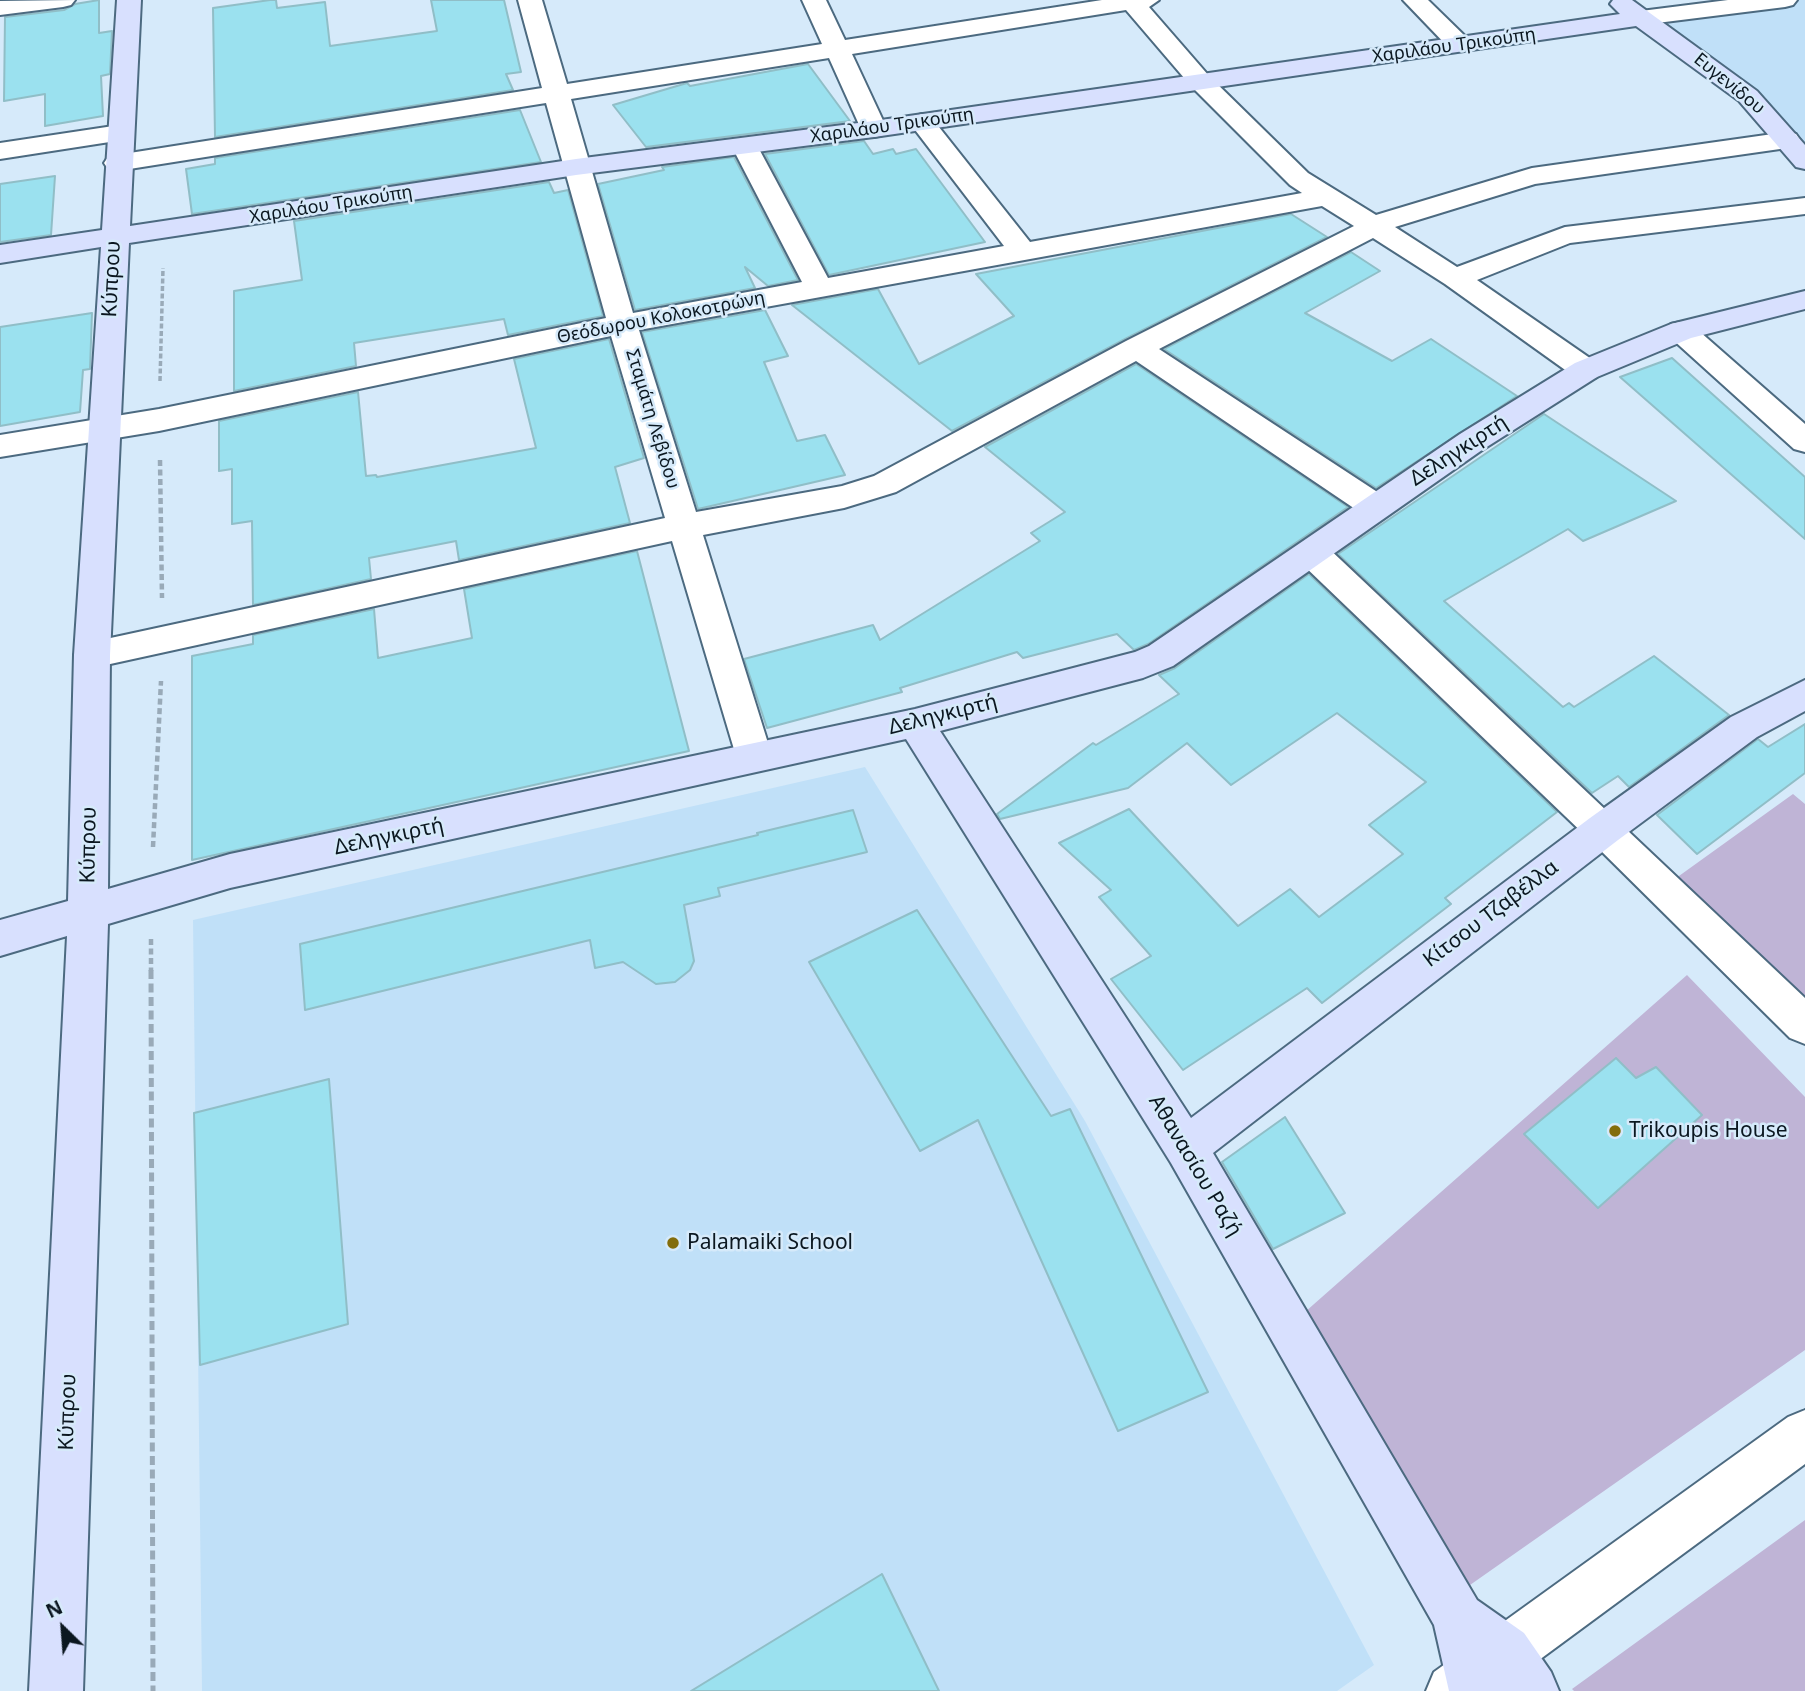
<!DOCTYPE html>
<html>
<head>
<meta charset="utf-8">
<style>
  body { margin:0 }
  #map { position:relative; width:1805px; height:1691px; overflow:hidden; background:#d6eafa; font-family:"Noto Sans",sans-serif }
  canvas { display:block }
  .north { position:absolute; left:28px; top:1593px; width:70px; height:70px; -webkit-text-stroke:5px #d6eafa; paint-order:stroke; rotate:335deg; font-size:19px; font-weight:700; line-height:28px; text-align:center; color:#0b1720 }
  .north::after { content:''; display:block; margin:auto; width:24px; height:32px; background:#0b1720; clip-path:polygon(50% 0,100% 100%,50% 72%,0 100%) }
</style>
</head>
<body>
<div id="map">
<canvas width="1805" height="1691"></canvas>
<div class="north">N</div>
</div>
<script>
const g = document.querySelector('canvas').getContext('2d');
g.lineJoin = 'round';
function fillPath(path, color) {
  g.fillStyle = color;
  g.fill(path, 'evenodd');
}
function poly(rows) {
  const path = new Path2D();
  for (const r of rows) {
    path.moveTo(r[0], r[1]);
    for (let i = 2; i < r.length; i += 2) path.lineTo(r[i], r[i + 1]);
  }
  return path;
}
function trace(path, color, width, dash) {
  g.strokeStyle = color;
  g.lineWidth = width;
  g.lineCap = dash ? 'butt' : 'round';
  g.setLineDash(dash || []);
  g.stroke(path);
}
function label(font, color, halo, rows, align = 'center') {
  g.font = font + ' "Noto Sans",sans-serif';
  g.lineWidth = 5;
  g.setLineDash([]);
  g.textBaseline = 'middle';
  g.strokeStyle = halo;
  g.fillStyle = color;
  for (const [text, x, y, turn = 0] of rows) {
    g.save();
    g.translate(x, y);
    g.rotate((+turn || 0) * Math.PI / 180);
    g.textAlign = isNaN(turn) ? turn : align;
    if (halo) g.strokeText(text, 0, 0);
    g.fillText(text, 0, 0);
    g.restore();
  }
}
fillPath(poly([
  [1722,0,1805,0,1805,170,1741,99,1627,11],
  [865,767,1085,1121,1374,1665,1337,1691,202,1691,193,920]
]), '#c0e0f8');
fillPath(poly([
  [1793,794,1805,804,1805,1012,1672,881],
  [1687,975,1805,1097,1805,1350,1470,1585,1305,1312],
  [1805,1520,1805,1691,1574,1691,1572,1689]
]), '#bfb4d6');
const building = poly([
  [99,0,99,33,112,31,110,74,101,76,103,116,45,126,45,94,4,101,5,17,64,10,75,4,99,0],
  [270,0,276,0,277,8,325,2,330,46,437,31,431,0,504,0,521,72,506,74,513,90,215,137,213,8,270,0],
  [808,64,850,121,646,147,613,105,687,83,690,86,808,64],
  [520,110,541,162,192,214,186,169,215,164,215,158,520,110],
  [864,141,873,154,893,149,896,154,916,149,985,242,829,275,765,154,864,141],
  [734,157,798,280,768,286,745,267,755,288,635,310,598,184,664,170,662,167,734,157],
  [55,176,51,235,0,242,0,184,55,176],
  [549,182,554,193,568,190,603,316,508,335,504,319,354,343,356,366,234,391,234,291,302,280,294,221,549,182],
  [1291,214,1327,237,1125,339,952,431,792,305,878,289,919,364,1014,316,976,274,1291,214],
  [1351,252,1380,271,1305,313,1392,361,1431,339,1517,396,1376,488,1164,349,1351,252],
  [765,310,788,356,764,362,797,441,825,435,845,475,698,509,642,332,765,310],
  [92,313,90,369,83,370,80,412,0,426,0,327,92,313],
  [609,339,644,458,615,467,630,523,459,560,456,541,369,558,371,579,253,605,252,521,232,524,232,469,219,471,219,421,358,392,366,476,376,475,377,477,536,448,514,359,609,339],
  [1672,358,1805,477,1805,539,1620,377,1672,358],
  [1136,364,1348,507,1148,644,1134,650,1117,634,1023,658,1017,652,900,688,902,692,767,728,744,659,873,625,880,640,1040,541,1031,533,1065,512,985,447,1136,364],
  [1544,414,1676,501,1583,541,1568,529,1444,601,1563,707,1569,703,1574,707,1654,656,1729,715,1629,787,1618,776,1592,793,1338,554,1544,414],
  [637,551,689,751,192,860,192,656,253,644,253,635,374,609,378,658,472,638,464,589,637,551],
  [1309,574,1557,812,1445,898,1451,904,1322,1003,1307,988,1183,1070,1111,979,1151,956,1099,897,1111,890,1059,843,1129,809,1238,926,1290,889,1319,917,1403,854,1369,825,1426,782,1337,713,1231,785,1187,743,1128,788,1000,819,997,814,1093,743,1096,745,1179,694,1159,675,1175,668,1309,574],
  [1805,724,1805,773,1697,854,1657,815,1758,739,1768,747,1805,724],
  [853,810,867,852,718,888,720,896,684,905,694,961,690,970,675,982,656,984,623,962,595,968,590,940,305,1010,300,944,758,835,757,833,853,810],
  [917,910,1051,1116,1070,1109,1208,1392,1118,1431,978,1120,920,1151,809,962,917,910],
  [1616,1058,1636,1078,1656,1067,1702,1115,1598,1208,1524,1134,1616,1058],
  [329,1079,348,1324,200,1365,194,1113,329,1079],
  [1285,1117,1345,1213,1273,1249,1222,1162,1285,1117],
  [882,1574,939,1691,691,1691,882,1574]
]);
fillPath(building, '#9be1ef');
trace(building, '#90bec7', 2);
const street = poly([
  [75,0,71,5,63,7,0,15,0,1,75,0],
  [518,0,542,0,567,84,822,44,802,0,826,0,845,40,1102,0,1159,0,1149,7,1209,76,1308,173,1376,215,1532,168,1787,132,1796,134,1800,140,1796,146,1787,148,1535,184,1395,227,1457,267,1565,227,1805,198,1805,214,1570,243,1477,280,1597,363,1601,370,1597,377,1586,380,1575,377,1445,284,1373,238,1159,349,1388,499,1392,507,1388,515,1376,519,1364,515,1136,361,896,492,844,508,703,535,772,756,767,767,754,771,741,767,736,756,672,541,92,668,80,665,74,655,80,645,92,642,665,518,611,336,159,431,0,457,0,435,159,409,606,318,546,103,117,171,108,169,104,163,108,157,117,155,542,88,518,0],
  [1126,10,1191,86,1290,185,1302,193,1030,242,931,117,922,114,913,117,909,122,1004,246,828,278,758,147,754,141,745,139,736,141,732,147,802,282,633,313,571,99,829,58,861,129,865,135,874,137,883,135,887,129,852,54,1126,10],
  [1322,206,1354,226,1126,341,874,476,842,486,696,512,639,330,1322,206],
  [1403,0,1428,0,1469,40,1472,45,1469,50,1451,50,1403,0],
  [1728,0,1797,0,1793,5,1785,7,1641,25,1633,23,1629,18,1633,13,1641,11,1728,0],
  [120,125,129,127,133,133,129,139,0,159,0,143,120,125],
  [1681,322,1691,324,1805,424,1805,452,1794,449,1671,338,1666,331,1671,324,1681,322],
  [1312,541,1324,544,1805,998,1805,1044,1790,1038,1590,840,1300,562,1295,553,1300,544,1312,541],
  [1805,1410,1805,1464,1497,1691,1426,1691,1434,1672,1788,1417,1805,1410]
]);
const secondary = poly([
  [117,0,141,0,130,226,576,159,874,121,1620,14,1610,4,1613,0,1632,0,1757,91,1805,145,1805,169,1796,167,1739,101,1636,26,874,137,576,175,129,243,110,655,108,889,230,854,915,709,1135,652,1149,646,1460,434,1575,363,1671,324,1805,291,1805,309,1691,338,1597,377,1482,450,1173,666,1143,678,940,731,1191,1118,1590,818,1731,717,1805,680,1805,711,1757,737,1618,840,1213,1153,1477,1600,1524,1633,1551,1672,1559,1691,1449,1691,1434,1625,1171,1163,906,739,230,888,108,924,83,1691,29,1691,67,936,0,956,0,920,68,901,74,655,101,247,0,263,0,245,102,230,117,0]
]);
trace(street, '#4c6a80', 4);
trace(secondary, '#4c6a80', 4);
trace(poly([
  [160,381,163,268]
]), '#99aab8', 3.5, [5, 2.5]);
trace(poly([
  [160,460,162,598],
  [153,847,161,681],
  [151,939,151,971]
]), '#99aab8', 4.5, [6, 3.5]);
trace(poly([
  [151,970,153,1691]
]), '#99aab8', 5, [9, 4.5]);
fillPath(street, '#fff');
fillPath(secondary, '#d8e0fe');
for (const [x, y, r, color] of [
  [1615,1131,7,"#836d0b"],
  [673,1243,7,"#836d0b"]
]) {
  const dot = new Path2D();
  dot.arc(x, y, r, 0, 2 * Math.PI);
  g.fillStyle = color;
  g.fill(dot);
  trace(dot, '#d6eafa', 2.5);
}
label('18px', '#0b1720', '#d6eafa', [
  ["Χαριλάου Τρικούπη",1454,46,-8],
  ["Ευγενίδου",1729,84,39],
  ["Χαριλάου Τρικούπη",892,126,-8],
  ["Χαριλάου Τρικούπη",331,205,-9],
  ["Θεόδωρου Κολοκοτρώνη",661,318,-11],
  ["Σταμάτη Λεβίδου",652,419,73]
]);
label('21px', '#0b1720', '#d6eafa', [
  ["Κύπρου",112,279,-87],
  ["Δεληγκιρτή",1459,451,-33],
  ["Δεληγκιρτή",943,715,-14],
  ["Δεληγκιρτή",389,837,-12],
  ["Κύπρου",89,845,-89],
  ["Κίτσου Τζαβέλλα",1491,914,-37],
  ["Αθανασίου Ραζή",1195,1166,59],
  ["Κύπρου",68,1412,-88]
]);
label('21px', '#0b1720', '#d6eafa', [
  ["Trikoupis House",1629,1131],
  ["Palamaiki School",687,1243]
], 'left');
</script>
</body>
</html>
